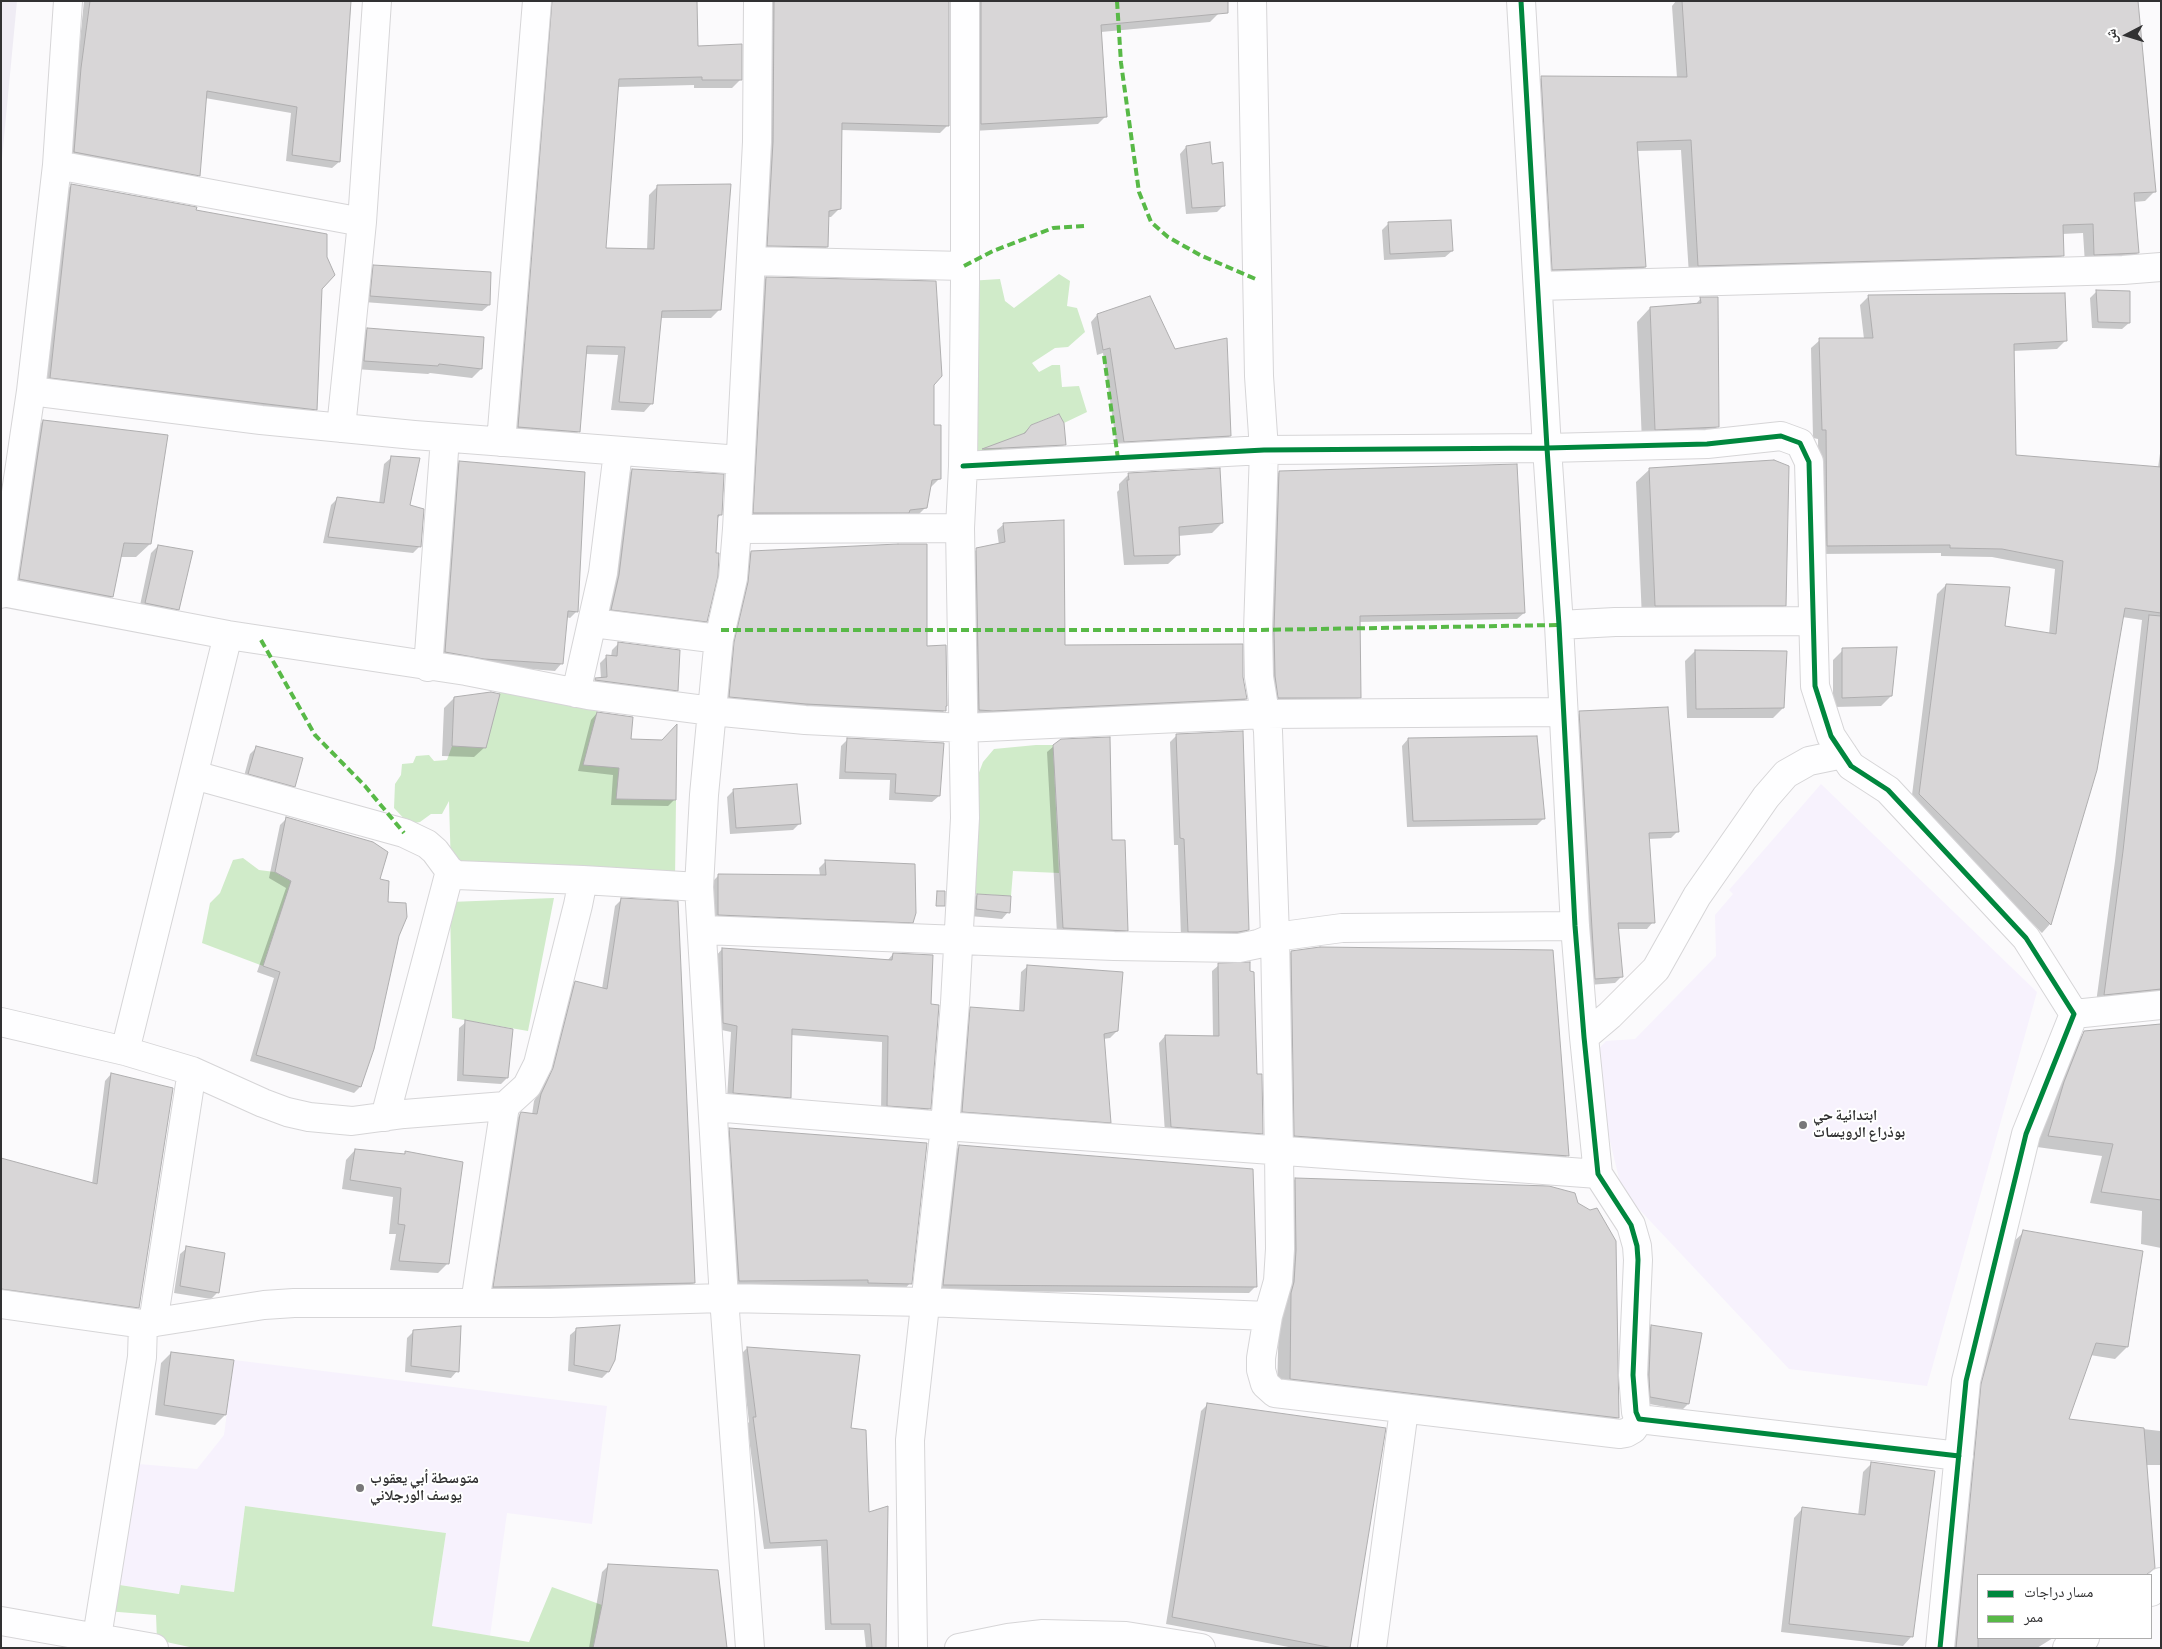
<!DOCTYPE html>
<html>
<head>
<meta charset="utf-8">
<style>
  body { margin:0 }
  #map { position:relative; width:2162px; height:1649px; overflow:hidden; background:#fbfafc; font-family:"Sofia Sans Condensed","Noto Naskh Arabic",sans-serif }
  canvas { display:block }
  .frame { position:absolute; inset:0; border:2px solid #313132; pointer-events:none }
  .legend { position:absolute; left:1977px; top:1574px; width:175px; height:65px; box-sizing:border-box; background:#fff; border:1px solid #adadad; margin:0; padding:6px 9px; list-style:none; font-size:15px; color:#313132 }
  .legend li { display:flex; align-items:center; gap:10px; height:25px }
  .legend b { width:25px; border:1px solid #adadad }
  .north { position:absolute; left:2102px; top:10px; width:50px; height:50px; -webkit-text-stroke:4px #fff; paint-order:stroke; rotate:265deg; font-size:14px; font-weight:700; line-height:20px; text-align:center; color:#313132 }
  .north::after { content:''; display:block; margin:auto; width:18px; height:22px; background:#313132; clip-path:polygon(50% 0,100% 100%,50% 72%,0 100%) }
</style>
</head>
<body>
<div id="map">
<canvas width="2162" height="1649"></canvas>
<div class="frame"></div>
<ul class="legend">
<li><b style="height:6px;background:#00873e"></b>مسار دراجات</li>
<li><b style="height:6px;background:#58b947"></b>ممر</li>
</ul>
<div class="north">ش</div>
</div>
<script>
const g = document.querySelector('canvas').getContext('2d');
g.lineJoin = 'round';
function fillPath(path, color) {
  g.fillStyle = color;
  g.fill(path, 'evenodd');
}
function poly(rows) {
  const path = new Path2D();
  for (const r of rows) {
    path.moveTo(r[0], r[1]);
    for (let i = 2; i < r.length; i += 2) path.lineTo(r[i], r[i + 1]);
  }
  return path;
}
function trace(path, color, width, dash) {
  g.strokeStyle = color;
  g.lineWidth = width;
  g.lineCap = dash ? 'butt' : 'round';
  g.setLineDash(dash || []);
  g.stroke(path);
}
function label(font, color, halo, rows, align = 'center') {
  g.font = font + ' "Sofia Sans Condensed","Noto Naskh Arabic",sans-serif';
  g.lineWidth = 4;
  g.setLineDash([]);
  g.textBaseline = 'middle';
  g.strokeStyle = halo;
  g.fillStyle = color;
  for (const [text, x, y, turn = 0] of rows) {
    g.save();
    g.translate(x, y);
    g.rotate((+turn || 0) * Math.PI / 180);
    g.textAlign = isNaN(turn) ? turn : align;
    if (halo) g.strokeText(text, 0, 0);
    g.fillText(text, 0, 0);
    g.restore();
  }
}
fillPath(poly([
  [1,1,17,1,1,169]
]), '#efecf4');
fillPath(poly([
  [1821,784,2037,992,1927,1386,1789,1369,1622,1191,1590,1058,1606,1041,1635,1039,1716,956,1715,915,1733,894,1729,890],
  [234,1360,607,1406,592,1524,507,1513,490,1636,432,1626,446,1533,245,1506,234,1592,182,1585,180,1594,113,1584,127,1463,197,1469,224,1435]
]), '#f7f2fd');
fillPath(poly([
  [1059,274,1070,281,1067,306,1077,308,1085,332,1068,347,1055,348,1032,363,1039,372,1052,365,1060,365,1062,387,1079,386,1087,412,1064,423,1058,414,1031,425,1025,433,1012,438,998,452,968,454,968,281,1000,279,1005,301,1014,308],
  [500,691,598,708,584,764,619,768,617,799,676,800,675,880,451,869,449,801,442,814,431,814,420,822,409,824,394,808,395,784,401,775,402,764,413,763,416,756,429,755,434,761,447,760,452,746,486,747],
  [1036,745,1053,745,1059,873,1013,871,1011,896,965,893,972,791,983,762,994,749],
  [243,858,259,870,275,872,291,881,263,966,202,943,210,903,220,893,233,860],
  [554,898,528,1031,452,1018,450,902],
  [245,1506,446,1533,432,1626,529,1642,552,1587,602,1605,593,1648,194,1648,157,1640,156,1615,106,1611,113,1584,179,1594,181,1585,234,1592]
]), '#d0ebc9');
fillPath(poly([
  [84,1,350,1,339,162,332,168,286,161,291,113,205,98,198,175,192,182,68,159],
  [543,1,696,1,697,48,741,79,732,88,694,88,694,85,617,87,604,249,647,250,649,195,658,186,720,309,711,318,660,318,652,403,644,412,611,410,618,355,585,354,579,431,570,440,510,435],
  [765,1,948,1,948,125,940,133,841,130,839,209,831,217,828,217,827,247,819,255,760,253],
  [971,1,1217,1,1218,14,1210,22,1101,32,1106,116,1098,124,973,131],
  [1676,1,2136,1,2155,191,2145,201,2134,202,2138,253,2128,262,2085,264,2083,233,2062,234,2063,255,2053,265,1689,275,1681,150,1636,151,1645,267,1635,277,1543,279,1532,87,1542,77,1677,78,1672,6],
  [1186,147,1224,205,1217,212,1186,214,1180,154],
  [72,185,195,211,321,289,315,409,309,416,44,384,65,191],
  [1389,223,1452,251,1445,257,1384,260,1382,230],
  [374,266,489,305,482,311,364,302,367,273],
  [766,278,933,384,932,427,940,478,929,489,926,507,912,521,740,526,752,292],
  [2097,291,2129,323,2122,329,2092,328,2090,298],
  [1869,296,2066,340,2057,349,2013,351,2015,456,2158,468,2161,446,2161,995,2096,1003,2115,861,2142,620,2122,617,2096,769,2050,924,2042,933,1911,803,1937,594,1946,585,2003,627,2049,634,2055,569,1992,557,1941,556,1941,553,1819,554,1818,439,1813,438,1811,348,1820,340,1864,339,1860,305],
  [1701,298,1718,426,1704,440,1642,443,1637,322,1650,308,1695,305],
  [1097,315,1230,436,1223,442,1117,448,1103,353,1097,355,1091,322],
  [367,329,483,338,481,369,472,378,430,373,428,374,355,369,358,338],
  [43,421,150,544,136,557,120,557,112,597,98,610,6,593,29,435],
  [1031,426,1065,444,1058,451,977,455,982,450,1023,434],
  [391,458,409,506,420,546,413,553,323,543,331,505,337,499,379,504,384,464],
  [459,462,577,611,570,618,566,617,561,664,555,671,494,666,439,658,453,469],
  [1650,469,1785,605,1771,619,1642,619,1636,482],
  [632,470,721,514,717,519,706,621,699,628,605,616,626,477],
  [1279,472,1524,613,1517,619,1358,622,1360,697,1353,704,1272,704,1269,683,1273,479],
  [1129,474,1222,523,1212,533,1178,536,1179,554,1168,564,1124,565,1117,492,1119,490,1119,484],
  [1004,524,1064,647,1242,677,1246,699,1239,705,973,716,970,556,977,549,999,545,997,530],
  [158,546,178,609,171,616,139,610,151,553],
  [751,552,926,647,944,711,938,717,723,703,745,559],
  [619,643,677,690,671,697,589,686,596,679,601,679,600,663,607,656,611,657,612,650],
  [1843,650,1891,696,1881,706,1833,707,1833,660],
  [1695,651,1783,708,1773,718,1687,718,1685,661],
  [454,698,485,747,474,757,442,756,444,708],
  [597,713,630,740,675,799,668,806,611,805,613,775,578,771,591,720],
  [1580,713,1678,831,1671,838,1648,839,1653,922,1647,929,1617,929,1622,976,1615,983,1589,985,1573,719],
  [1177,735,1248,929,1241,936,1181,938,1178,845,1174,845,1170,742],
  [848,739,939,796,932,802,889,800,890,780,839,779,841,746],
  [1408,739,1543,819,1537,825,1407,827,1402,746],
  [1054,746,1111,842,1127,930,1120,937,1057,934,1047,752],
  [257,747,294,786,287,793,243,780,250,754],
  [734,790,800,823,793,830,730,834,727,797],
  [286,819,379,879,398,935,360,1087,354,1093,250,1061,274,978,257,972,286,888,269,878,280,825],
  [826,861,912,922,905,929,712,921,712,882,718,876,820,876,819,868],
  [977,895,1008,912,1002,919,970,916,970,901],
  [622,899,694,1283,687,1289,487,1293,513,1122,522,1113,532,1115,534,1101,547,1076,569,989,575,982,602,989,615,906],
  [722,949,887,961,893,954,930,1108,923,1115,881,1112,882,1042,791,1035,789,1097,783,1104,727,1099,731,1032,717,1029,716,956],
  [1291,952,1567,1156,1561,1162,1288,1142,1285,958],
  [1219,965,1256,1076,1262,1133,1255,1140,1165,1133,1159,1043,1165,1036,1213,1037,1212,971],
  [1028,966,1117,1031,1110,1038,1103,1039,1110,1122,1103,1129,956,1118,964,1015,971,1008,1019,1012,1021,972],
  [466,1022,507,1078,501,1084,457,1081,459,1028],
  [2161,1025,2161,1248,2141,1244,2142,1211,2090,1203,2102,1156,2037,1147,2053,1094,2073,1044,2085,1032],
  [111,1074,138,1307,131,1314,1,1295,1,1160,92,1184,105,1081],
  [730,1130,910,1283,904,1290,862,1289,862,1286,732,1287,723,1136],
  [959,1147,1256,1286,1249,1293,937,1291,952,1153],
  [355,1150,403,1155,405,1153,447,1264,438,1273,390,1270,396,1234,389,1234,393,1197,342,1189,346,1160],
  [1295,1179,1618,1418,1605,1431,1277,1392,1282,1193],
  [2024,1232,2127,1347,2115,1359,2090,1355,2067,1420,2160,1431,2161,1386,2161,1465,2146,1465,2154,1567,2146,1575,1978,1575,1978,1638,2053,1638,2037,1648,1946,1648,1970,1396,2012,1243],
  [187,1248,218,1292,211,1299,174,1293,180,1254],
  [1651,1326,1688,1404,1682,1410,1644,1403,1645,1332],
  [577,1329,608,1372,602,1378,568,1371,570,1335],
  [414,1331,457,1371,451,1378,405,1372,407,1338],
  [747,1348,850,1429,868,1513,885,1648,866,1648,864,1630,825,1630,821,1546,764,1549,747,1424,749,1422,741,1354],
  [171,1353,225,1415,215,1425,155,1415,161,1363],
  [1208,1404,1349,1648,1294,1648,1166,1624,1201,1411],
  [1872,1463,1911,1637,1903,1646,1781,1632,1794,1518,1802,1509,1858,1516,1863,1472],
  [608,1566,726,1648,589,1648,602,1572]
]), '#0003');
const building = poly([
  [90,1,351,1,340,162,292,155,297,107,207,91,200,176,74,152,81,68,90,1],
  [552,1,697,1,698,46,742,44,742,80,702,80,702,77,619,79,606,248,654,249,657,185,731,184,721,310,662,311,653,404,619,402,625,347,587,346,580,432,518,427,552,1],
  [774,1,949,1,949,126,842,123,841,209,829,211,828,247,767,246,773,142,774,1],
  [981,1,1228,1,1228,13,1101,25,1107,117,981,124,981,1],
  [1682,1,2138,1,2156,192,2134,193,2139,253,2094,255,2093,224,2063,225,2064,256,1698,266,1691,140,1637,142,1646,267,1552,270,1541,76,1687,77,1682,1],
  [1210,142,1212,164,1223,162,1225,206,1192,208,1186,146,1210,142],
  [71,184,197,207,196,210,327,234,327,257,335,275,322,289,317,410,50,378,71,184],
  [1451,220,1453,251,1390,254,1388,222,1451,220],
  [373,265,491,272,490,305,370,296,373,265],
  [766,277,936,281,942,376,934,385,934,425,941,425,941,479,932,480,927,508,910,510,909,513,753,513,766,277],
  [2096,290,2130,291,2130,323,2098,322,2096,290],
  [2065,293,2067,341,2014,344,2016,455,2161,467,2161,613,2125,608,2097,770,2051,925,1919,794,1946,584,2010,587,2005,626,2056,634,2063,561,2002,549,1950,548,1950,545,1827,546,1826,430,1822,430,1819,338,1873,338,1868,295,2065,293],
  [1150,296,1175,349,1227,338,1231,436,1124,442,1110,348,1103,350,1097,314,1150,296],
  [1700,297,1718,297,1719,427,1655,430,1650,307,1701,303,1700,297],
  [367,328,484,337,482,369,439,364,438,366,364,361,367,328],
  [1059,414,1064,423,1066,445,982,449,1025,433,1031,425,1059,414],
  [43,420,168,435,151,544,124,543,113,597,19,579,43,420],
  [391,456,420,458,410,505,424,509,421,547,328,537,337,497,384,503,391,456],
  [1774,460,1789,466,1786,606,1655,606,1649,468,1774,460],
  [459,461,585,472,578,612,568,611,563,664,484,659,445,652,459,461],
  [1517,464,1525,613,1360,616,1361,698,1278,698,1275,676,1274,630,1279,471,1517,464],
  [1220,468,1223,523,1179,527,1180,555,1134,556,1127,480,1129,480,1128,473,1220,468],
  [632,469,724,474,722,515,718,515,716,553,719,553,718,576,707,622,611,610,619,575,632,469],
  [1064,520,1065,645,1243,644,1243,677,1247,699,993,711,979,710,976,548,1005,542,1003,523,1064,520],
  [898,544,927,544,927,646,946,645,947,706,946,706,946,711,806,704,729,697,734,642,748,582,751,551,898,544],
  [158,545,193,551,179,610,145,603,158,545],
  [2149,615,2161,616,2161,989,2104,995,2123,851,2149,615],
  [618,642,680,650,678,691,595,680,595,678,607,677,606,655,617,656,618,642],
  [1897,647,1892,696,1842,698,1842,648,1897,647],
  [1695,650,1787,651,1784,708,1696,709,1695,650],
  [491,692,500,694,486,748,452,746,454,697,491,692],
  [1668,707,1679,832,1649,833,1655,923,1618,923,1623,977,1595,979,1579,711,1668,707],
  [597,712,633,717,631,739,662,740,677,724,676,800,616,799,619,768,583,765,597,712],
  [1243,731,1249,930,1238,932,1188,932,1184,839,1180,838,1176,734,1243,731],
  [1537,736,1545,819,1413,821,1408,738,1537,736],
  [1110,737,1112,840,1125,840,1128,931,1063,928,1053,745,1061,739,1110,737],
  [847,738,944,743,940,796,895,793,896,774,845,772,847,738],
  [256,746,303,758,295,787,248,774,256,746],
  [797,784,801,824,736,828,733,789,797,784],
  [286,817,373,842,388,852,380,879,389,881,388,902,406,903,407,917,399,936,374,1049,361,1087,256,1055,280,972,263,966,291,881,275,872,286,817],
  [825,860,915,864,916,913,913,923,718,915,718,874,826,875,825,860],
  [937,891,945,891,945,906,936,906,937,891],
  [977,894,1011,896,1010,913,976,909,977,894],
  [621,898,678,901,695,1283,493,1287,520,1114,521,1112,537,1114,541,1094,553,1068,575,981,607,989,621,898],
  [1320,947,1553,950,1569,1156,1294,1136,1291,951,1320,947],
  [722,948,892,960,893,953,933,955,931,1004,939,1005,931,1109,887,1106,888,1036,792,1029,791,1098,733,1093,737,1026,723,1023,722,948],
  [1250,962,1250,971,1254,972,1257,1074,1262,1074,1263,1134,1171,1127,1165,1035,1219,1036,1218,963,1250,962],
  [1027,965,1123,972,1118,1031,1104,1034,1111,1123,962,1112,970,1007,1024,1011,1027,965],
  [465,1020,513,1029,508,1078,463,1075,465,1020],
  [2161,1024,2161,1200,2101,1192,2113,1144,2048,1136,2064,1082,2084,1031,2161,1024],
  [111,1073,173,1088,139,1308,1,1289,1,1158,97,1184,111,1073],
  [729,1128,927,1143,912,1284,868,1283,868,1280,739,1281,729,1128],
  [959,1145,1253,1169,1257,1287,943,1285,959,1145],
  [355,1149,405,1154,405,1151,463,1162,449,1264,399,1261,405,1225,398,1224,401,1188,350,1180,355,1149],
  [1295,1178,1549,1186,1575,1193,1578,1203,1590,1210,1597,1208,1616,1241,1619,1418,1290,1379,1291,1293,1294,1282,1296,1250,1295,1178],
  [2023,1230,2143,1251,2128,1347,2096,1343,2069,1419,2144,1428,2155,1568,2146,1575,1978,1575,1978,1648,1956,1648,1981,1384,2023,1230],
  [186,1246,225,1253,219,1293,180,1286,186,1246],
  [620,1325,615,1360,609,1372,574,1365,576,1328,620,1325],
  [1651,1325,1702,1333,1689,1404,1650,1397,1649,1375,1651,1325],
  [461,1326,459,1372,411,1366,413,1330,461,1326],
  [747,1347,860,1355,851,1428,866,1430,869,1512,888,1506,886,1648,872,1648,870,1624,831,1624,827,1540,770,1543,753,1417,756,1417,747,1347],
  [171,1352,234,1360,226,1415,164,1405,171,1352],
  [1207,1403,1386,1428,1350,1648,1333,1648,1172,1617,1207,1403],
  [1871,1462,1935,1471,1913,1637,1789,1624,1802,1507,1865,1515,1871,1462],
  [608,1564,718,1570,727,1648,593,1648,602,1605,608,1564]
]);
fillPath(building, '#d8d6d7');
trace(building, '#afaeaf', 1);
const minor = poly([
  [1252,1,1259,376,1264,450,1258,630,1259,677,1268,731,1275,937,1279,1150,1280,1249,1278,1281,1268,1316],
  [1521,1,1547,448,1707,444,1781,436,1800,443,1809,462,1815,686,1831,736,1851,766,1888,790,2026,938,2074,1014,2026,1134,1966,1381,1940,1648],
  [57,165,362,222],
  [751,261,964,266],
  [1538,286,2123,270,2161,267],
  [31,391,261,420,414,435,740,460],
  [341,428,362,222,377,1],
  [501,442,537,1],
  [963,466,1264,450,1547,448,1559,625,1575,926,1584,1037,1598,1174,1631,1225,1637,1246,1638,1260,1633,1375,1636,1412,1639,1419,1959,1456],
  [737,529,960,528],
  [2,592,228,635,466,671,588,695,712,711,805,720,964,728,1265,714,1563,712],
  [1,594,31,391,57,165,68,1],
  [593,623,719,639],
  [1559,625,1615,622,1813,621],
  [428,667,445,438],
  [576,693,603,573,618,452],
  [194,775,404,833,427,844,435,851,449,870,456,875,583,880],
  [703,930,1114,946,1239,948,1258,944,1275,937,1342,928,1575,926],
  [2074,1014,2161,1005],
  [1,1022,125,1051,192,1071,263,1103,287,1112,309,1117,352,1121,404,1114,505,1106],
  [1584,1037,1610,1015,1656,969,1697,896,1766,797,1786,774,1809,761,1843,754],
  [125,1051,228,635],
  [713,1107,945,1126,955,1003,965,818,960,528,963,466,965,282,965,1],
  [385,1117,450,871],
  [475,1303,505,1106,527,1086,538,1064,578,905,583,880,699,887],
  [1,1304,143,1324,264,1305,294,1303,550,1303,724,1298,925,1302,1268,1316,1261,1358,1261,1370,1265,1384,1275,1393,1620,1434,1626,1433,1633,1429,1639,1419],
  [153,1323,192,1071],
  [2151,1592,2161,1582],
  [1,1621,154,1648],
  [97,1637,142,1357,143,1324],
  [750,1648,724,1298,699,887,704,795,717,658,719,639,733,578,737,529,757,142,758,1],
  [913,1648,910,1440,945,1126,1598,1174],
  [959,1648,1008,1638,1043,1634,1126,1636,1201,1648],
  [1372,1648,1404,1410],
  [2067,1648,2085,1638]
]);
trace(minor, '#d6d5d7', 30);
trace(minor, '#fefeff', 28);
trace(poly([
  [1117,1,1121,63,1139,192,1151,222,1168,237,1200,255,1258,280],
  [964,266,993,251,1053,228,1084,226],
  [1104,356,1118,459],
  [721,630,1258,630,1559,625],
  [261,640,315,735,365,786,404,833]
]), '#58b947', 4, [8, 4]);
trace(poly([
  [1521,1,1547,448,1707,444,1781,436,1800,443,1809,462,1815,686,1831,736,1851,766,1888,790,2026,938,2074,1014,2026,1134,1966,1381,1940,1648],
  [963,466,1264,450,1547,448,1559,625,1575,926,1584,1037,1598,1174,1631,1225,1637,1246,1638,1260,1633,1375,1636,1412,1639,1419,1959,1456]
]), '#00873e', 5);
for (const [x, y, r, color] of [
  [1803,1125,5,"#787779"],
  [360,1488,5,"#787779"]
]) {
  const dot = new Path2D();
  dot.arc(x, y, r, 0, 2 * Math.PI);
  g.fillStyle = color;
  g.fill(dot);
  trace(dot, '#fff', 2);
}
label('bold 15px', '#313132', '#fff', [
  ["ابتدائية حي",1813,1116],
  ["بوذراع الرويسات",1813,1133],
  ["متوسطة أبي يعقوب",370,1479],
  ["يوسف الورجلاني",370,1496]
], 'left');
</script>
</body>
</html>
